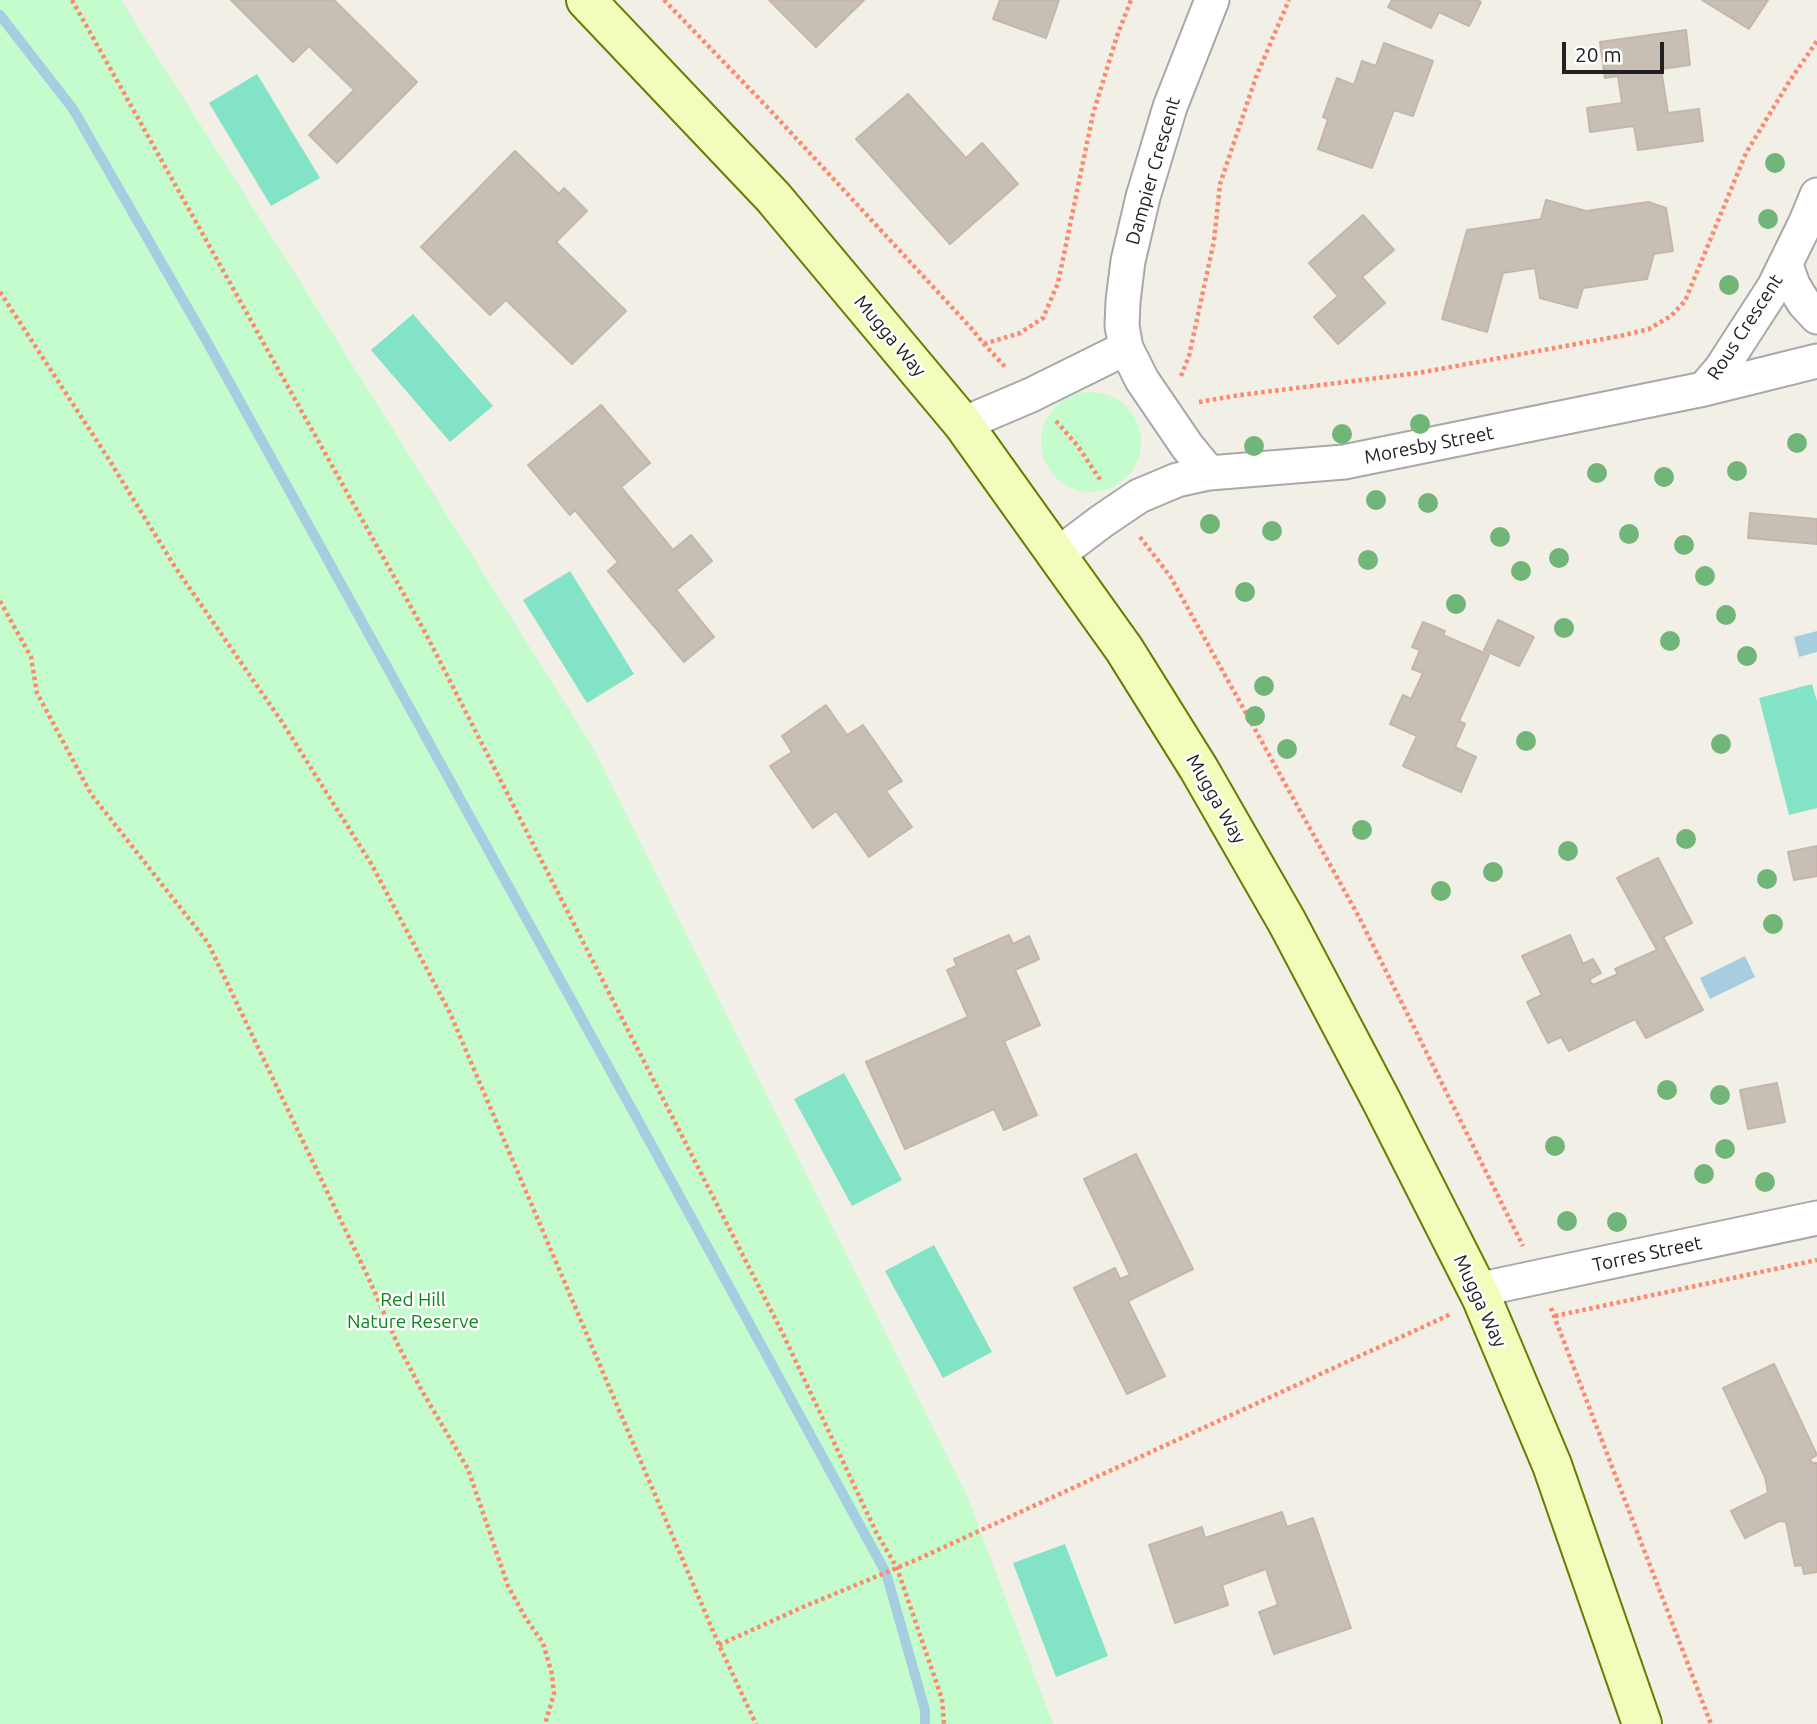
<!DOCTYPE html>
<html>
<head>
<meta charset="utf-8">
<style>
  body { margin:0 }
  #map { position:relative; width:1817px; height:1724px; overflow:hidden; background:#f2efe7; font-family:Ubuntu,sans-serif }
  canvas { display:block }
  .scale { position:absolute; left:1562px; top:42px; width:102px; height:32px; box-sizing:border-box; border:4px solid #212121; border-top:0; padding-left:9px; font-size:21px; line-height:24px; white-space:nowrap; color:#212121; -webkit-text-stroke:5px #fff; paint-order:stroke }
</style>
</head>
<body>
<div id="map">
<canvas width="1817" height="1724"></canvas>
<div class="scale">20 m</div>
</div>
<script>
const g = document.querySelector('canvas').getContext('2d');
g.lineJoin = 'round';
function fillPath(path, color) {
  g.fillStyle = color;
  g.fill(path, 'evenodd');
}
function poly(rows) {
  const path = new Path2D();
  for (const r of rows) {
    if (r.length === 3) {
      path.moveTo(r[0] + r[2], r[1]);
      path.arc(r[0], r[1], r[2], 0, 2 * Math.PI);
      continue;
    }
    path.moveTo(r[0], r[1]);
    for (let i = 2; i < r.length; i += 2) path.lineTo(r[i], r[i + 1]);
  }
  return path;
}
function trace(path, color, width, dash) {
  g.strokeStyle = color;
  g.lineWidth = width;
  g.lineCap = dash ? 'butt' : 'round';
  g.setLineDash(dash || []);
  g.stroke(path);
}
function label(font, color, halo, rows, align = 'center') {
  g.font = font + ' Ubuntu,sans-serif';
  g.lineWidth = 5;
  g.setLineDash([]);
  g.textBaseline = 'middle';
  g.strokeStyle = halo;
  g.fillStyle = color;
  for (const [text, x, y, turn = 0] of rows) {
    g.save();
    g.translate(x, y);
    g.rotate((+turn || 0) * Math.PI / 180);
    g.textAlign = isNaN(turn) ? turn : align;
    if (halo) g.strokeText(text, 0, 0);
    g.fillText(text, 0, 0);
    g.restore();
  }
}
fillPath(poly([
  [0,0,121,0,282,253,592,746,967,1496,1053,1724,0,1724],
  [1091,442,50]
]), '#c4fccd');
fillPath(poly([
  [257,74,320,178,271,206,209,103],
  [413,314,493,406,450,442,371,350],
  [570,571,634,674,587,703,523,600],
  [1812,684,1817,701,1817,808,1789,815,1759,698],
  [844,1073,902,1180,852,1206,794,1099],
  [934,1245,992,1352,943,1378,885,1271],
  [1065,1544,1108,1656,1056,1677,1013,1563]
]), '#83e3c6');
fillPath(poly([
  [1817,631,1817,652,1799,657,1794,637],
  [1745,956,1755,977,1710,999,1700,978]
]), '#a6cee0');
trace(poly([
  [0,15,73,109,206,340,634,1113,886,1573,925,1710,925,1724]
]), '#a6cee0', 10);
const building = poly([
  [231,0,334,0,417,82,337,163,309,135,354,90,309,46,293,62,231,0],
  [769,0,864,0,816,47,769,0],
  [1000,0,1059,0,1046,38,993,19,1000,0],
  [1392,0,1477,0,1481,2,1469,26,1439,12,1431,28,1388,7,1392,0],
  [1702,0,1768,0,1749,29,1702,0],
  [1686,30,1690,65,1661,69,1668,113,1699,109,1703,141,1638,150,1634,126,1590,132,1587,108,1622,103,1618,76,1605,78,1600,42,1686,30],
  [1384,43,1433,61,1413,116,1394,110,1372,168,1318,149,1328,119,1323,117,1337,78,1354,85,1362,61,1376,66,1384,43],
  [908,94,966,158,982,143,1018,184,950,244,856,139,908,94],
  [515,151,559,194,564,188,587,211,556,242,626,311,572,364,506,300,490,315,421,247,515,151],
  [1546,200,1586,211,1648,202,1666,208,1673,251,1654,254,1647,279,1583,288,1577,308,1540,298,1535,268,1503,273,1487,332,1442,319,1467,230,1541,219,1546,200],
  [1363,215,1394,250,1362,277,1385,303,1338,344,1314,317,1338,296,1309,263,1363,215],
  [601,405,650,463,621,487,673,550,691,535,712,561,676,590,714,637,684,662,608,571,618,562,575,510,570,515,528,465,601,405],
  [1750,513,1817,519,1817,544,1748,538,1750,513],
  [1498,620,1534,637,1519,666,1484,650,1498,620],
  [1423,622,1445,631,1443,635,1489,655,1459,721,1465,724,1455,747,1476,757,1461,792,1403,766,1417,736,1390,724,1403,695,1411,699,1423,673,1412,669,1420,650,1412,647,1423,622],
  [826,705,847,735,863,725,902,781,886,791,912,827,869,857,836,811,813,828,770,766,792,752,782,736,826,705],
  [1817,846,1817,876,1794,880,1788,852,1817,846],
  [1658,858,1692,923,1663,937,1703,1010,1646,1038,1635,1019,1569,1051,1561,1037,1548,1043,1527,1002,1542,995,1522,956,1570,935,1583,964,1593,959,1601,973,1589,980,1593,985,1618,974,1615,969,1657,950,1617,878,1658,858],
  [1009,935,1013,944,1029,936,1039,959,1015,970,1040,1025,1004,1041,1037,1115,1004,1130,994,1109,905,1149,866,1062,968,1017,947,970,957,966,954,959,1009,935],
  [1777,1083,1785,1122,1748,1129,1740,1090,1777,1083],
  [1136,1154,1193,1269,1128,1301,1165,1376,1127,1394,1074,1288,1115,1268,1120,1279,1130,1275,1084,1179,1136,1154],
  [1774,1364,1817,1455,1810,1459,1812,1463,1817,1463,1817,1572,1804,1574,1802,1565,1795,1566,1786,1522,1779,1521,1745,1538,1731,1511,1768,1493,1765,1477,1723,1388,1774,1364],
  [1282,1512,1287,1527,1313,1518,1351,1628,1274,1654,1259,1612,1278,1605,1266,1569,1222,1585,1228,1605,1175,1623,1149,1545,1202,1527,1205,1538,1282,1512]
]);
fillPath(building, '#c7beb6');
trace(building, '#c4b7a9', 2);
const street = poly([
  [1786,265,1793,285,1804,303,1817,317],
  [1704,389,1721,369,1774,287,1805,224,1817,195],
  [963,424,1031,395,1126,348],
  [1209,473,1187,446,1142,380,1126,348,1122,326,1123,301,1128,261,1143,197,1170,107,1212,0],
  [1057,555,1102,521,1139,496,1177,480,1209,473,1344,462,1704,389,1817,361],
  [1477,1290,1817,1218]
]);
const secondary = poly([
  [586,0,773,197,963,424,1124,649,1199,769,1287,922,1381,1100,1482,1299,1552,1465,1642,1724]
]);
trace(street, '#a8a8a8', 37);
trace(secondary, '#667f00', 42);
trace(poly([
  [72,0,426,634,783,1334,876,1532,897,1568,942,1699,944,1724],
  [664,0,769,109,971,328,984,344,1007,369],
  [0,292,108,458,175,567,282,722,372,865,450,1013,719,1645,756,1724],
  [984,344,1020,333,1043,318,1058,283,1093,114,1117,36,1131,0],
  [1181,376,1189,356,1214,241,1220,184,1256,77,1289,0],
  [1199,402,1240,395,1418,373,1620,336,1649,329,1671,316,1685,301,1746,153,1789,82,1817,41],
  [1056,421,1077,445,1101,481],
  [1140,537,1170,576,1359,917,1523,1246],
  [0,601,31,657,37,693,91,794,208,943,368,1277,398,1345,422,1391,468,1469,508,1586,525,1617,543,1643,552,1674,554,1694,545,1724],
  [1551,1308,1711,1724],
  [1555,1316,1817,1260],
  [719,1645,803,1607,916,1560,1451,1314]
]), '#ff876b', 4.5, [3.5, 3.5]);
trace(street, '#fff', 33);
trace(secondary, '#f3fcbb', 38);
g.fillStyle = '#71b678';
for (const [x, y] of [
  [1775,163],
  [1768,219],
  [1729,285],
  [1420,424],
  [1342,434],
  [1797,443],
  [1254,446],
  [1737,471],
  [1597,473],
  [1664,477],
  [1376,500],
  [1428,503],
  [1210,524],
  [1272,531],
  [1629,534],
  [1500,537],
  [1684,545],
  [1559,558],
  [1368,560],
  [1521,571],
  [1705,576],
  [1245,592],
  [1456,604],
  [1726,615],
  [1564,628],
  [1670,641],
  [1747,656],
  [1264,686],
  [1255,716],
  [1526,741],
  [1721,744],
  [1287,749],
  [1362,830],
  [1686,839],
  [1568,851],
  [1493,872],
  [1767,879],
  [1441,891],
  [1773,924],
  [1667,1090],
  [1720,1095],
  [1555,1146],
  [1725,1149],
  [1704,1174],
  [1765,1182],
  [1567,1221],
  [1617,1222]
]) {
  g.beginPath();
  g.arc(x, y, 10, 0, 2 * Math.PI);
  g.fill();
}
label('19px', '#212121', '#fff', [
  ["Dampier Crescent",1153,171,-74],
  ["Rous Crescent",1745,327,-57],
  ["Mugga Way",890,336,50],
  ["Moresby Street",1429,445,-11],
  ["Mugga Way",1216,799,60],
  ["Torres Street",1647,1254,-12],
  ["Mugga Way",1480,1301,65]
]);
label('19px', '#07871d', '#fff', [
  ["Red Hill",413,1300],
  ["Nature Reserve",413,1322]
]);
</script>
</body>
</html>
